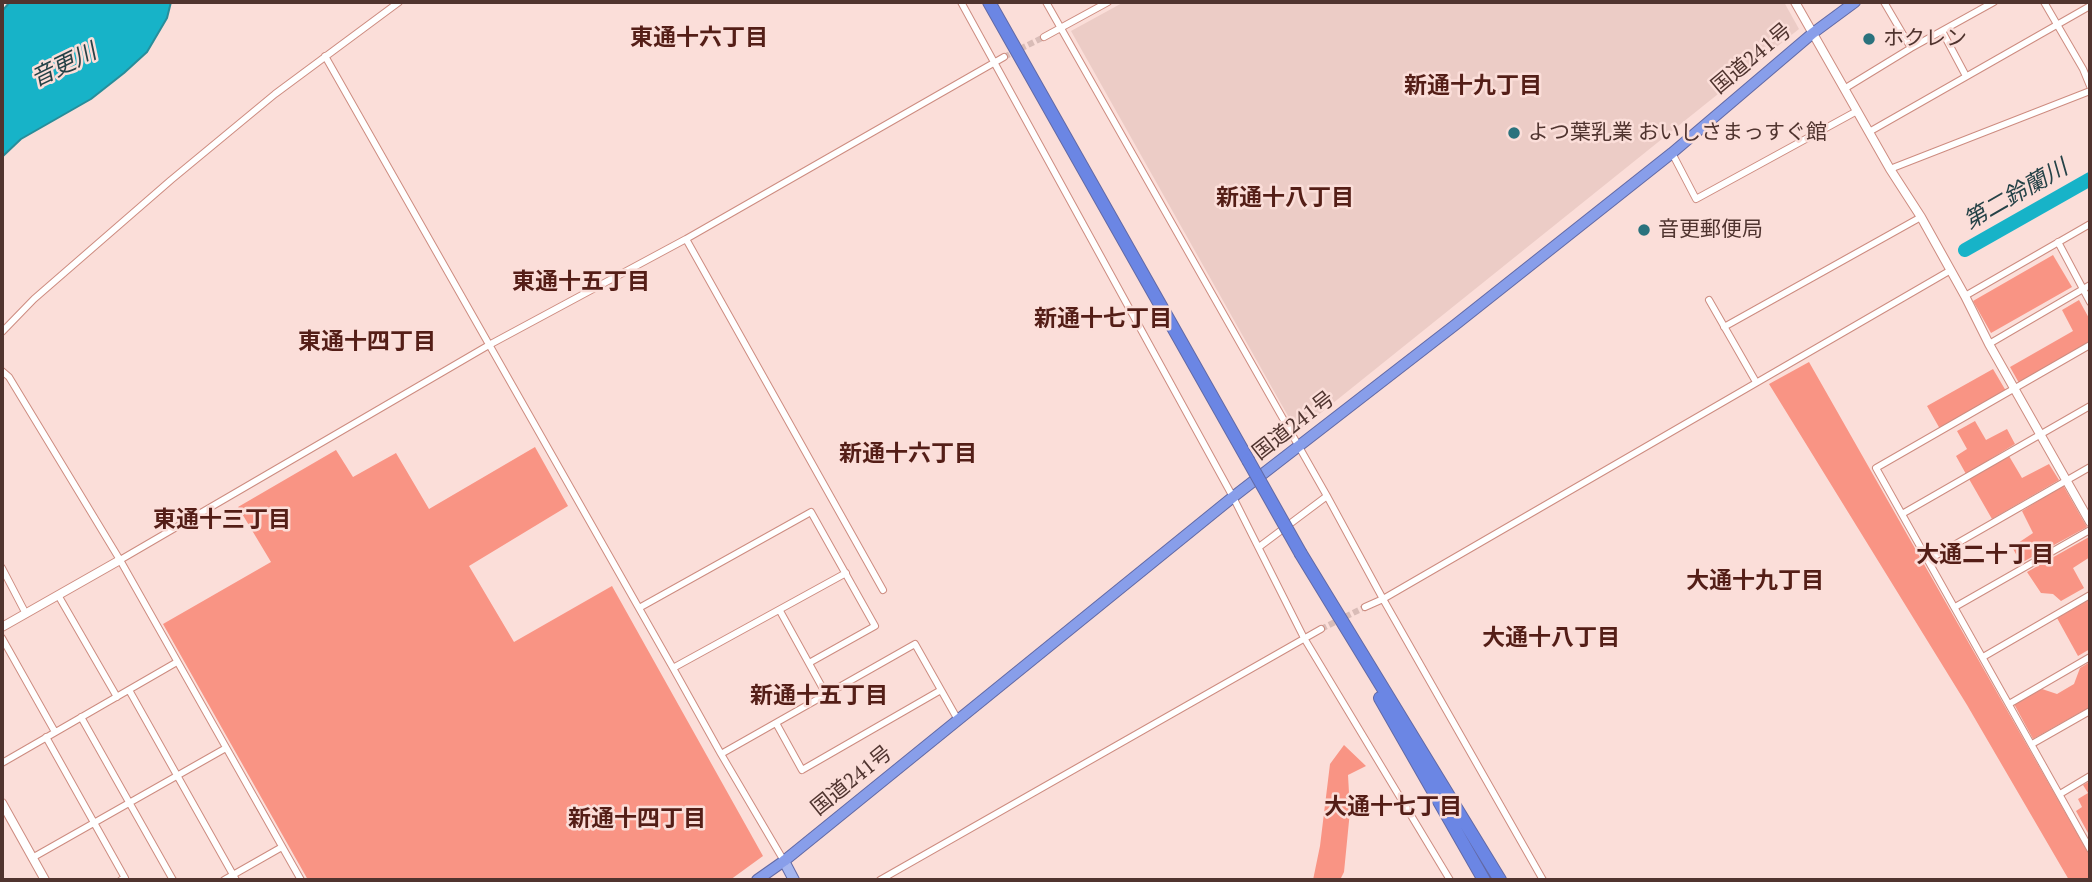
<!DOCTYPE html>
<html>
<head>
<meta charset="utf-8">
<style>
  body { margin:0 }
  #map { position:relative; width:2092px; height:882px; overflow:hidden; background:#fbded9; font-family:"PT Serif",serif }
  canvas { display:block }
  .frame { position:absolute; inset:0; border:4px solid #50342f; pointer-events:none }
</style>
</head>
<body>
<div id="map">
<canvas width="2092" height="882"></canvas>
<div class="frame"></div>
</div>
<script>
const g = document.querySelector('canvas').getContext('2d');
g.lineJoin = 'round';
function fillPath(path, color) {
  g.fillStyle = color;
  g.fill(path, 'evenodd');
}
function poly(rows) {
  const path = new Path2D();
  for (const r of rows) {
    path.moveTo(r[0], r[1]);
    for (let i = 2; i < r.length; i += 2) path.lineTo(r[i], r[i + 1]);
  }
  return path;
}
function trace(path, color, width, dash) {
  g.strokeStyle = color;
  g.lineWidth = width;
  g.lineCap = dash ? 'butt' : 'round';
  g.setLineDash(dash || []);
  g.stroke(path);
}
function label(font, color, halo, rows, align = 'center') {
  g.font = font + ' "PT Serif","Noto Sans JP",serif';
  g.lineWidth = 5;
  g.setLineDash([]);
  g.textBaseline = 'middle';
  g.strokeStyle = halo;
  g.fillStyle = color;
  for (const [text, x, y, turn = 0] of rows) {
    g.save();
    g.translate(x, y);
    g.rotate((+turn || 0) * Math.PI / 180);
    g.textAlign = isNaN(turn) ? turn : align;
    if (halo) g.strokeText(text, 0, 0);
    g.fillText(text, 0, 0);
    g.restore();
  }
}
fillPath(poly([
  [1124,2,1784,2,1799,29,1297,432,1071,31]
]), '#ecccc6');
fillPath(poly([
  [2053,255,2072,287,1991,333,1973,301],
  [2079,300,2090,320,2090,342,2019,383,2010,367,2073,331,2062,310],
  [1809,362,2090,856,2090,880,2069,880,1967,705,1769,384],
  [1993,369,2006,391,1940,429,1927,406],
  [1975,421,1986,440,2007,429,2015,444,1966,474,1956,456,1967,449,1957,431],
  [535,447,568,506,469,566,514,642,612,586,763,856,730,880,308,880,163,624,271,562,238,507,336,450,353,477,396,453,429,509],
  [2009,456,2022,478,2049,464,2059,480,1992,519,1969,479],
  [2063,485,2087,527,2021,563,2012,547,2033,533,2022,511],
  [2089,537,2090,557,2073,568,2084,588,2061,601,2053,594,2041,593,2027,572],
  [2090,599,2090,649,2078,656,2057,618],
  [2090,662,2090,707,2033,739,2014,704,2042,689,2057,694,2074,684,2080,668],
  [1344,745,1366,766,1348,775,1350,811,1344,872,1340,880,1313,880,1320,846,1330,764],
  [2090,781,2090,831,2088,833,2076,811,2082,807,2078,799,2088,793,2083,785]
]), '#f99484');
const water = poly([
  [10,2,171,2,167,18,147,52,124,73,91,99,21,139,2,157,2,11,10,2]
]);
fillPath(water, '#17b3c8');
trace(water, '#288d9a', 2);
trace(poly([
  [1965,250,2090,179]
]), '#17b3c8', 14);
trace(poly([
  [1004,57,1044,37],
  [1321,629,1365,607]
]), '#d9bcb7', 6, [6, 3]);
const minor = poly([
  [961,2,1233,497,1304,638,1450,880],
  [1046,2,1327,496,1383,599,1543,880],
  [1884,2,1911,48],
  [2044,2,2083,69,2090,86],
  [1942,31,1966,76],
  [1044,37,1108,2],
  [325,56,673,668,721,754,784,861],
  [1844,89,1911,48,1994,2],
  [1869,132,2090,6],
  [1672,153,1696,199,1857,111],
  [1890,169,2090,91],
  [686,239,883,590],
  [2058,242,2090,302],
  [1965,296,2090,224],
  [1709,300,1756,382],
  [1724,327,1921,217],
  [2,332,34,299,171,180,275,94,399,2],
  [1989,344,2090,285],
  [2090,345,1876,468,2090,849],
  [2,371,9,377,120,560,301,880],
  [1902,514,2090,406],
  [1259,547,1327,496],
  [120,560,489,345,686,239,1004,57],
  [1928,560,2090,467],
  [2,568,26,614],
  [58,595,117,697],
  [1365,607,1383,599,1951,270],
  [1955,607,2090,530],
  [639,608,811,512,875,626,809,663],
  [780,611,827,696],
  [2,638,55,732],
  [1983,657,2090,595],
  [673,668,846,573],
  [129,690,236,880],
  [2009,704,2090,657],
  [81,717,173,880],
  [776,723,802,770,941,690],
  [46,737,125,878,121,880],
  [2032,744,2090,711],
  [721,754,915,644,958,720],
  [2,763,177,662],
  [2060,794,2090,776],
  [32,858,226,748],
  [224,880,282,847],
  [880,880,1321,629]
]);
const tertiary = poly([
  [1795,2,1890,169,1921,217,1965,296,1989,344,2090,522],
  [2,627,120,560],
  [2,803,45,880]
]);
const primary = poly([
  [784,861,794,880]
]);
const trunk = poly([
  [757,880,784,861,1233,497,1455,325,1672,153,1813,33,1855,2]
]);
const motorway = poly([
  [989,2,1248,460],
  [1301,554,1500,880],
  [1380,698,1484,880]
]);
trace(minor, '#cd8c80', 8);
trace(tertiary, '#cd8c80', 10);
trace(primary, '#6269a5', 12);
trace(trunk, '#6269a5', 12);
trace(motorway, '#6269a5', 14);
trace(minor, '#fff', 6);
trace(tertiary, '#fff', 8);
trace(primary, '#a6b6ef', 10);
trace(trunk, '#889eea', 10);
trace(motorway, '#6b86e4', 12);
const motorwayBridge = poly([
  [1248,460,1301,554]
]);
trace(motorwayBridge, '#6269a5', 14, []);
trace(motorwayBridge, '#6b86e4', 12);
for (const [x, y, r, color] of [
  [1869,39,7,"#2a727d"],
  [1514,133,7,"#2a727d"],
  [1644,230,7,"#2a727d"]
]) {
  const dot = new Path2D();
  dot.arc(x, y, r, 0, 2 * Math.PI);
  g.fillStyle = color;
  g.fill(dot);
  trace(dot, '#fbded9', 2.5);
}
label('21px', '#50342f', '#fbded9', [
  ["ホクレン",1883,39],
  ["よつ葉乳業 おいしさまっすぐ館",1528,133],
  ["音更郵便局",1658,230]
], 'left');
label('21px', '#50342f', '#fbded9', [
  ["国道241号",1752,59,-40],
  ["国道241号",1294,426,-38],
  ["国道241号",852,781,-39]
]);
label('bold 23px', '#541e17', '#fbded9', [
  ["東通十六丁目",699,38],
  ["新通十九丁目",1473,86],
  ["新通十八丁目",1285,198],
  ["東通十五丁目",581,282],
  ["新通十七丁目",1103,319],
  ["東通十四丁目",367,342],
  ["新通十六丁目",908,454],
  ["東通十三丁目",222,520],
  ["大通二十丁目",1985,555],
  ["大通十九丁目",1755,581],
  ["大通十八丁目",1551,638],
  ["新通十五丁目",819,696],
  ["大通十七丁目",1393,807],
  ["新通十四丁目",637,819]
]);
label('italic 23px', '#254247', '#fbded9', [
  ["音更川",64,66,-26],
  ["第二鈴蘭川",2016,195,-30]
]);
</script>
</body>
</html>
